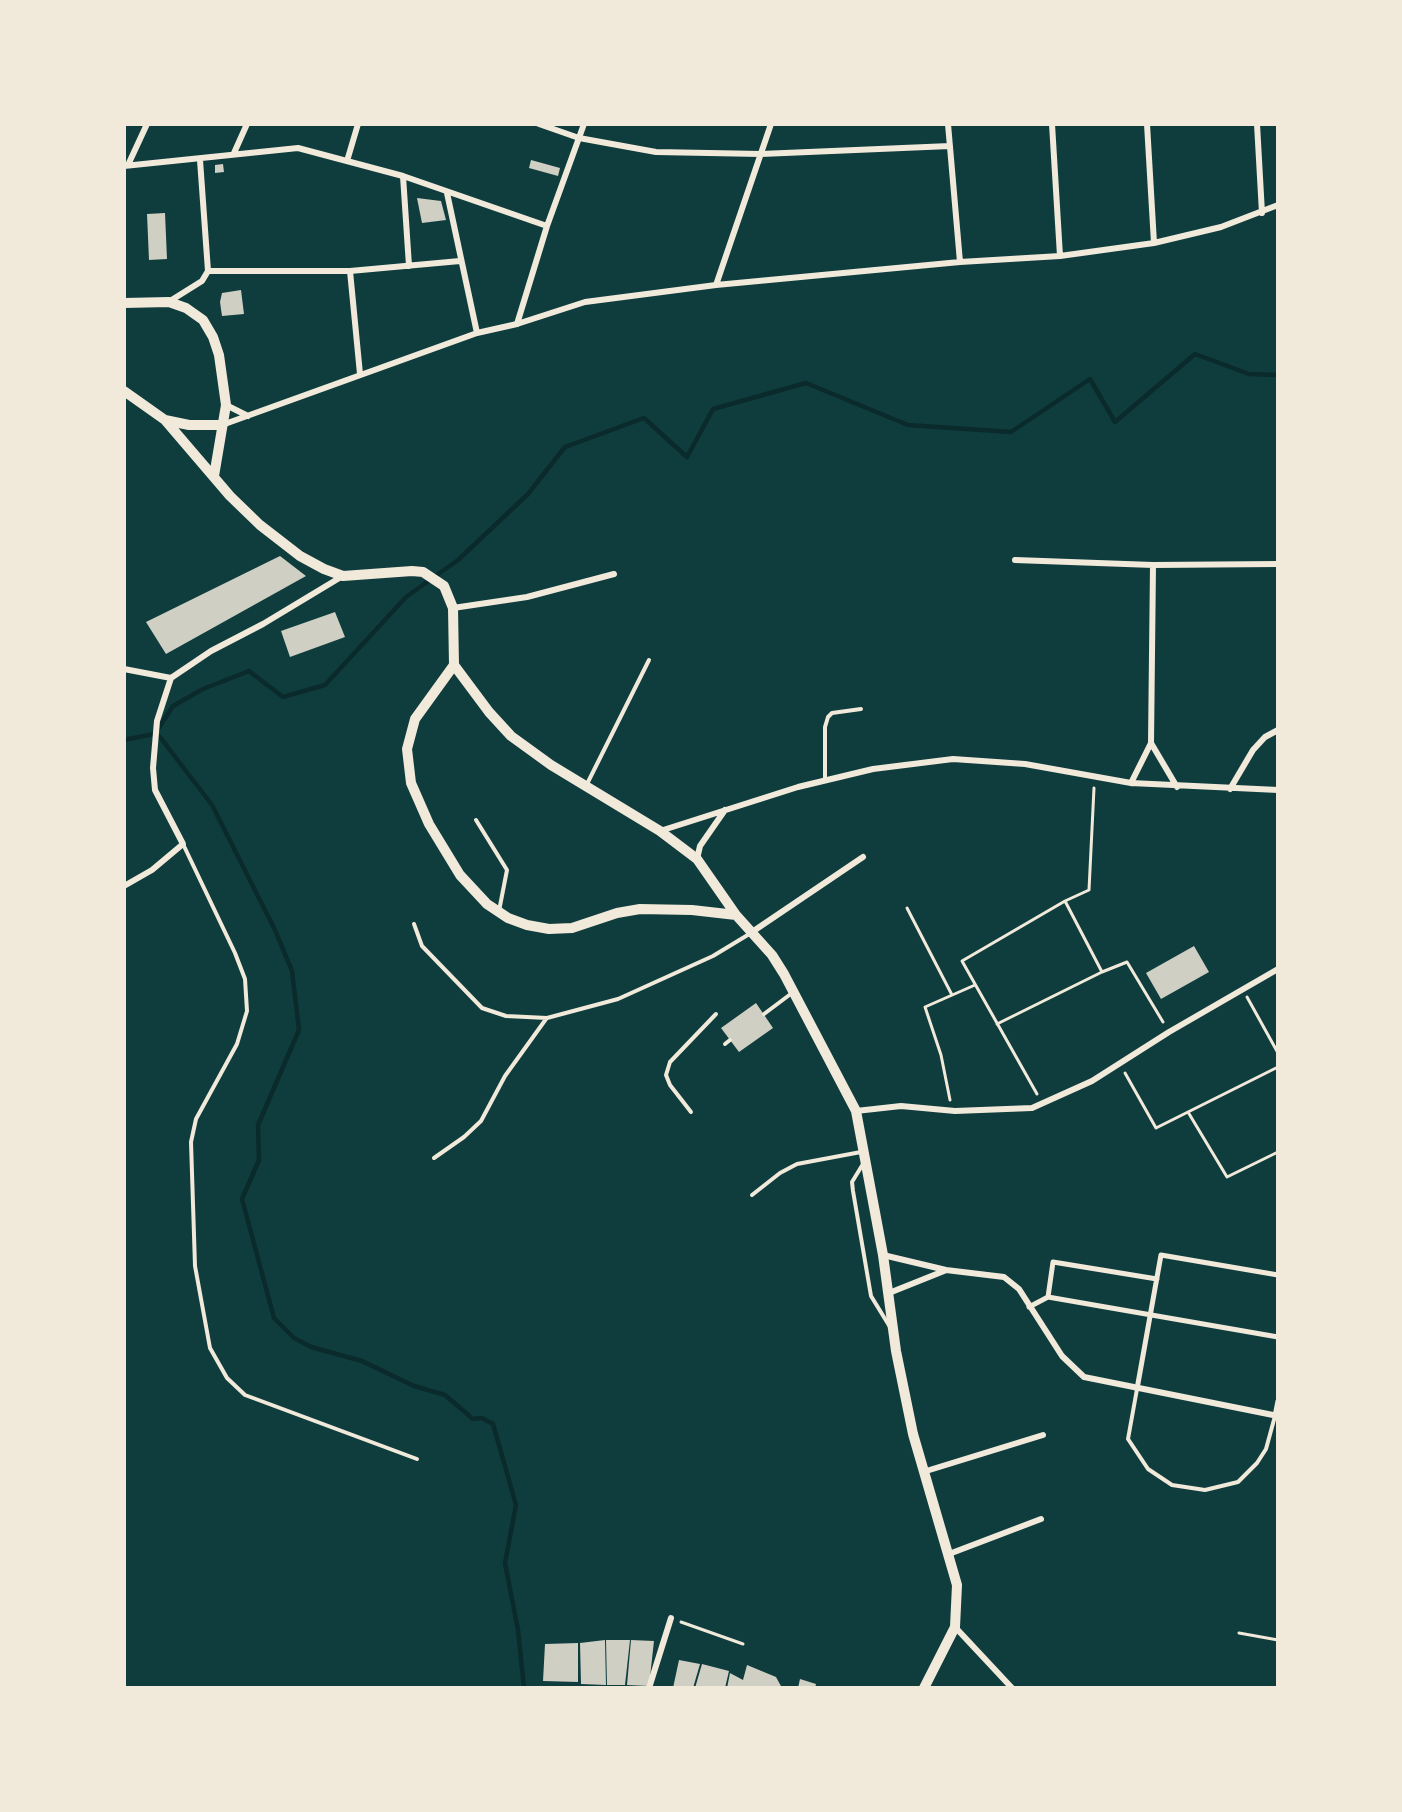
<!DOCTYPE html>
<html>
<head>
<meta charset="utf-8">
<style>
  body { margin:0 }
  #map { position:relative; width:1402px; height:1812px; overflow:hidden; background:#0f3d3e; font-family:"PT Sans",sans-serif }
  canvas { display:block }
  .frame { position:absolute; inset:0; border:126px solid #f1e9da; pointer-events:none }
</style>
</head>
<body>
<div id="map">
<canvas width="1402" height="1812"></canvas>
<div class="frame"></div>
</div>
<script>
const g = document.querySelector('canvas').getContext('2d');
g.lineJoin = 'round';
function poly(rows) {
  const path = new Path2D();
  for (const r of rows) {
    path.moveTo(r[0], r[1]);
    for (let i = 2; i < r.length; i += 2) path.lineTo(r[i], r[i + 1]);
  }
  return path;
}
function trace(path, color, width, dash) {
  g.strokeStyle = color;
  g.lineWidth = width;
  g.lineCap = dash ? 'butt' : 'round';
  g.setLineDash(dash || []);
  g.stroke(path);
}
function fillPath(path, color) {
  g.fillStyle = color;
  g.fill(path, 'evenodd');
}
trace(poly([
  [158,729,173,706,203,689,249,671,283,697,325,685,406,597,458,560,528,494,565,447,644,418,687,457,713,409,806,383,908,425,1011,432,1090,379,1115,422,1195,354,1249,374,1278,375],
  [124,740,154,734,160,737,212,805,275,930,292,971,299,1030,258,1125,259,1160,242,1199,274,1318,294,1338,311,1347,362,1361,414,1386,445,1395,473,1419,482,1418,493,1424,516,1505,505,1563,518,1630,524,1688]
]), '#0a2a2b', 4.5);
fillPath(poly([
  [531,160,560,168,558,176,529,168],
  [223,164,224,172,215,173,215,165],
  [417,198,441,201,446,220,422,223],
  [165,213,167,259,149,260,147,214],
  [241,290,244,314,222,316,220,302,222,293],
  [280,556,306,576,166,654,146,622],
  [335,612,345,637,290,657,281,631],
  [1194,946,1209,972,1161,999,1146,973],
  [756,1003,773,1028,739,1052,721,1028],
  [605,1640,606,1685,581,1684,580,1643],
  [606,1640,630,1640,625,1685,607,1685],
  [631,1640,654,1641,649,1686,627,1685],
  [578,1643,578,1682,543,1681,545,1644],
  [679,1660,700,1664,693,1688,673,1688],
  [702,1664,729,1671,725,1688,695,1688],
  [747,1665,776,1677,782,1688,727,1688,730,1673,743,1680],
  [800,1679,816,1684,815,1688,798,1688]
]), '#cfcfc3');
trace(poly([
  [1094,788,1089,890,1065,901,1102,972,1127,962,1163,1022],
  [907,908,952,995],
  [1247,997,1278,1053],
  [997,1024,1102,972],
  [1125,1073,1156,1128,1278,1067],
  [1037,1094,962,961,1065,901],
  [950,1100,941,1055,925,1007,975,985],
  [1188,1112,1227,1177,1278,1152],
  [681,1622,743,1644],
  [1239,1633,1278,1640]
]), '#f1e9da', 3);
trace(poly([
  [825,780,825,727,828,717,832,713,861,709],
  [586,786,649,660],
  [476,820,507,870,499,911],
  [183,844,235,953,245,979,247,1011,237,1044,196,1119,191,1142,195,1266,210,1348,227,1378,245,1395,417,1459],
  [414,924,422,946,482,1008,506,1016,547,1018,618,999,713,956,751,933],
  [764,1014,792,993],
  [725,1044,730,1040],
  [691,1112,670,1085,666,1075,670,1062,716,1014],
  [434,1158,464,1137,481,1121,505,1076,546,1019],
  [863,1164,852,1182,853,1191,871,1296,890,1327],
  [752,1195,780,1173,797,1164,861,1152],
  [1137,1389,1128,1439,1148,1469,1172,1485,1205,1490,1238,1482,1257,1463,1266,1449,1275,1416]
]), '#f1e9da', 4);
trace(poly([
  [1048,1297,1053,1262,1157,1279],
  [1029,1307,1048,1297,1278,1337],
  [1137,1389,1161,1255,1278,1275],
  [1275,1416,1278,1401]
]), '#f1e9da', 5);
trace(poly([
  [539,124,579,138,656,152,761,154,950,146],
  [948,124,960,262],
  [1052,124,1060,256],
  [1147,124,1154,243],
  [1257,124,1262,213],
  [234,153,247,124],
  [347,161,358,124],
  [128,165,147,124],
  [124,166,298,148,403,176,547,226],
  [403,176,409,266],
  [447,193,477,333],
  [208,271,350,271,460,261],
  [350,271,360,374],
  [716,285,771,124],
  [170,301,202,281,208,271,200,160],
  [517,324,547,226,584,124],
  [226,405,248,416],
  [222,425,477,333,517,324,585,302,716,285,960,262,1060,256,1154,243,1221,227,1278,205],
  [1015,560,1153,565,1278,564],
  [453,608,527,597,614,574],
  [124,669,171,678],
  [1151,743,1177,787],
  [1131,783,1151,743,1153,565],
  [1230,789,1253,750,1265,737,1278,730],
  [660,831,798,787,873,769,953,759,1025,764,1131,783,1278,790],
  [697,859,700,846,725,810],
  [124,886,152,870,183,844,155,790,153,768,157,721,171,678,211,651,263,624,341,577],
  [752,932,863,857],
  [856,1111,901,1106,955,1111,1032,1108,1092,1081,1169,1032,1278,969],
  [883,1255,946,1270,1004,1277,1019,1289,1062,1356,1084,1377,1278,1416],
  [889,1293,944,1271],
  [923,1472,1043,1435],
  [949,1554,1041,1519],
  [955,1627,1012,1688],
  [649,1688,671,1618]
]), '#f1e9da', 6);
trace(poly([
  [124,303,169,302,186,308,203,320,213,337,219,355,226,405,214,476],
  [124,391,165,420,230,496,260,525,300,556,324,569,343,576,412,571,423,572,444,586,453,608,454,665,489,712,511,736,551,765,660,831,697,859,736,915,772,955,784,974,856,1111,883,1255,896,1351,913,1434,957,1585,955,1627,924,1688],
  [165,420,189,425,222,425],
  [454,665,415,719,407,749,411,783,429,824,460,875,487,904,508,918,527,925,549,929,572,928,617,913,640,909,692,910,736,915]
]), '#f1e9da', 10);
</script>
</body>
</html>
